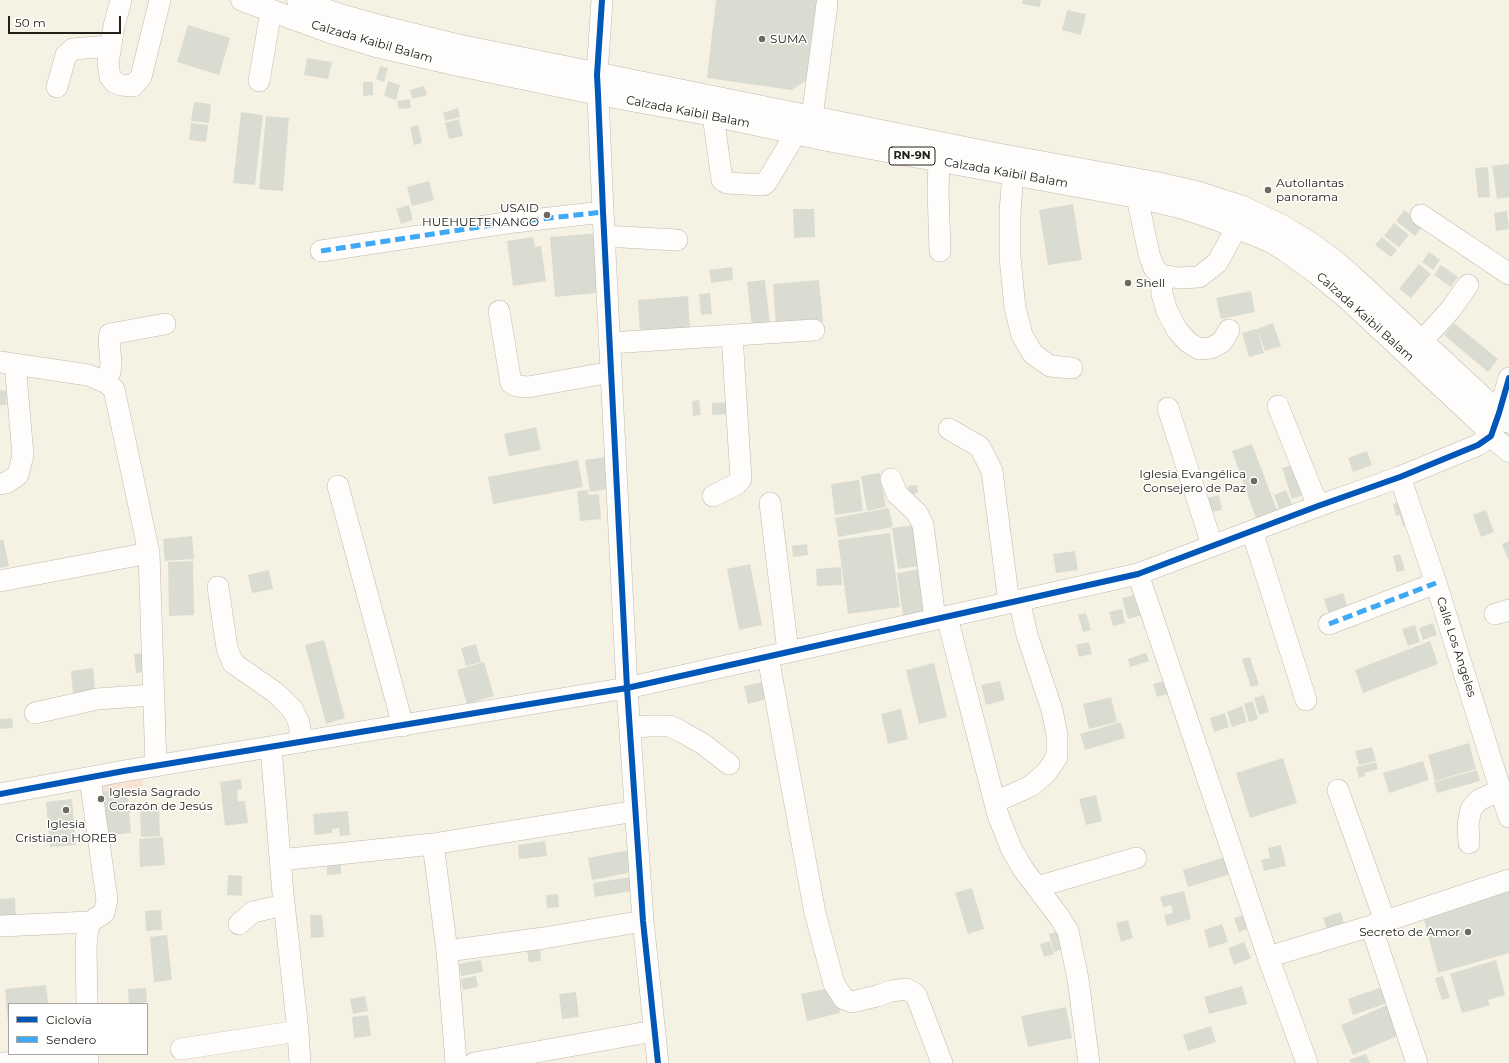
<!DOCTYPE html>
<html>
<head>
<meta charset="utf-8">
<style>
  body { margin:0 }
  #map { position:relative; width:1509px; height:1063px; overflow:hidden; background:#f5f2e4; font-family:Montserrat,sans-serif }
  canvas { display:block }
  .legend { position:absolute; left:8px; top:1003px; width:140px; height:52px; box-sizing:border-box; background:#fff; border:1px solid #a7a6a2; margin:0; padding:5px 7px; list-style:none; font-size:12px; color:#232017 }
  .legend li { display:flex; align-items:center; gap:8px; height:20px }
  .legend b { width:20px; border:1px solid #a7a6a2 }
  .scale { position:absolute; left:8px; top:16px; width:113px; height:18px; box-sizing:border-box; border:2px solid #232017; border-top:0; padding-left:5px; font-size:12px; line-height:14px; white-space:nowrap; color:#232017; -webkit-text-stroke:3px #fff; paint-order:stroke }
</style>
</head>
<body>
<div id="map">
<canvas width="1509" height="1063"></canvas>
<ul class="legend">
<li><b style="height:5px;background:#0057b8"></b>Ciclovía</li>
<li><b style="height:5px;background:#3fa9f5"></b>Sendero</li>
</ul>
<div class="scale">50 m</div>
</div>
<script>
const g = document.querySelector('canvas').getContext('2d');
g.lineJoin = 'round';
function fillPath(path, color) {
  g.fillStyle = color;
  g.fill(path, 'evenodd');
}
function poly(rows) {
  const path = new Path2D();
  for (const r of rows) {
    path.moveTo(r[0], r[1]);
    for (let i = 2; i < r.length; i += 2) path.lineTo(r[i], r[i + 1]);
  }
  return path;
}
function trace(path, color, width, dash) {
  g.strokeStyle = color;
  g.lineWidth = width;
  g.lineCap = dash ? 'butt' : 'round';
  g.setLineDash(dash || []);
  g.stroke(path);
}
function label(font, color, halo, rows, align = 'center') {
  g.font = font + ' Montserrat,sans-serif';
  g.lineWidth = 3;
  g.setLineDash([]);
  g.textBaseline = 'middle';
  g.strokeStyle = halo;
  g.fillStyle = color;
  for (const [text, x, y, turn = 0] of rows) {
    g.save();
    g.translate(x, y);
    g.rotate((+turn || 0) * Math.PI / 180);
    g.textAlign = isNaN(turn) ? turn : align;
    if (halo) g.strokeText(text, 0, 0);
    g.fillText(text, 0, 0);
    g.restore();
  }
}
fillPath(poly([
  [142,775,143,786,127,790,131,813,97,816,92,784]
]), '#f7e2d6');
fillPath(poly([
  [716,0,819,0,808,79,792,90,707,78],
  [1023,0,1041,0,1040,7,1022,4],
  [1067,10,1086,14,1081,35,1062,30],
  [188,25,230,38,219,75,177,62],
  [307,58,332,62,328,79,304,75],
  [380,66,388,68,384,82,376,79],
  [388,81,400,85,396,100,384,96],
  [363,82,373,82,373,95,363,96],
  [424,86,427,95,412,99,410,90],
  [410,99,411,108,399,109,397,101],
  [194,102,211,104,209,123,191,121],
  [458,108,460,117,445,121,443,113],
  [241,112,263,115,255,185,233,183],
  [266,116,289,118,283,191,259,189],
  [459,119,463,136,449,139,445,123],
  [191,123,208,125,206,142,189,140],
  [418,125,422,143,414,145,410,127],
  [1509,164,1509,197,1497,199,1492,166],
  [1488,167,1490,197,1478,198,1475,168],
  [429,181,434,200,412,206,407,187],
  [1073,204,1082,260,1048,265,1039,210],
  [409,205,413,220,401,224,396,209],
  [793,209,814,209,815,237,794,238],
  [1404,210,1424,224,1415,236,1396,221],
  [1507,211,1509,229,1496,231,1494,213],
  [1394,223,1409,235,1399,247,1384,236],
  [598,233,604,292,555,297,550,237],
  [533,237,535,247,541,246,546,281,513,286,507,241],
  [1382,237,1397,250,1391,257,1375,245],
  [1429,252,1440,260,1433,270,1422,262],
  [1419,264,1431,274,1411,298,1399,289],
  [1441,265,1458,277,1451,287,1434,275],
  [732,267,733,280,711,283,709,270],
  [765,280,770,326,752,328,747,282],
  [819,280,823,322,776,326,773,284],
  [1251,291,1255,312,1221,319,1216,298],
  [710,293,712,314,701,315,699,294],
  [688,296,690,331,640,334,638,300],
  [1273,323,1281,346,1265,351,1257,329],
  [1454,323,1498,359,1488,372,1444,335],
  [1257,329,1264,353,1249,357,1242,333],
  [0,390,7,391,6,405,0,405],
  [699,400,701,415,693,416,692,401],
  [731,402,732,414,712,415,712,403],
  [536,427,541,450,509,456,504,434],
  [1252,444,1277,510,1256,518,1232,451],
  [1367,451,1372,465,1353,472,1348,458],
  [606,457,610,489,590,492,585,460],
  [578,460,583,487,493,504,488,477],
  [1298,463,1308,493,1292,499,1282,468],
  [880,473,886,507,867,511,861,476],
  [859,480,863,511,835,515,831,484],
  [917,485,918,493,909,495,908,486],
  [588,490,589,495,599,494,601,519,580,521,577,491],
  [1286,490,1292,504,1279,509,1274,495],
  [1219,495,1222,510,1205,513,1203,499],
  [1407,499,1414,522,1403,526,1400,515,1396,516,1393,504],
  [889,508,893,527,838,537,835,518],
  [1486,510,1494,532,1481,537,1473,515],
  [914,525,920,566,898,569,892,528],
  [890,533,900,607,848,614,838,540],
  [192,536,194,559,165,561,163,539],
  [3,539,9,566,0,568,0,540],
  [1509,541,1509,559,1508,559,1502,544],
  [807,544,808,555,793,557,792,546],
  [1075,551,1078,570,1056,573,1053,554],
  [1400,554,1405,570,1397,572,1393,556],
  [193,561,194,615,169,616,168,562],
  [750,564,762,625,739,630,727,569],
  [841,567,842,585,817,586,816,569],
  [921,569,927,613,903,616,897,573],
  [269,570,273,589,252,593,248,575],
  [1141,593,1146,614,1128,619,1122,598],
  [1343,593,1350,614,1331,620,1324,599],
  [1122,609,1125,623,1113,626,1109,612],
  [1086,613,1091,630,1083,632,1078,615],
  [1433,623,1437,635,1423,640,1419,628],
  [1415,625,1420,642,1408,646,1402,629],
  [324,640,345,718,326,724,305,645],
  [1430,641,1438,664,1363,693,1355,670],
  [1089,642,1092,654,1079,657,1076,645],
  [476,644,481,662,466,666,461,648],
  [149,653,151,671,136,673,134,654],
  [1146,653,1149,661,1130,667,1128,659],
  [1250,657,1259,685,1251,687,1242,659],
  [484,662,494,696,467,704,457,670],
  [934,663,947,717,919,724,906,670],
  [93,668,95,691,73,694,71,671],
  [1170,679,1174,692,1157,697,1153,684],
  [1000,681,1005,700,986,705,981,685],
  [763,682,767,699,748,704,744,686],
  [1264,695,1269,712,1259,715,1254,698],
  [1111,697,1117,722,1089,729,1083,704],
  [1253,701,1258,719,1249,722,1244,704],
  [1242,706,1247,722,1232,727,1227,712],
  [901,709,908,739,888,744,881,714],
  [1225,713,1229,727,1214,732,1210,718],
  [12,718,13,728,0,729,0,719],
  [1121,722,1125,738,1085,750,1080,734],
  [1469,743,1476,769,1435,781,1428,755],
  [1372,747,1376,761,1359,765,1355,751],
  [1283,758,1297,803,1250,818,1236,773],
  [1423,761,1429,780,1389,793,1383,773],
  [1376,762,1378,769,1365,773,1365,776,1359,778,1356,767],
  [1477,770,1480,781,1437,793,1434,782],
  [241,779,242,789,237,790,238,801,245,801,248,823,225,826,220,782],
  [127,789,131,833,103,836,100,792],
  [1096,795,1102,821,1086,825,1079,799],
  [72,799,76,845,50,847,46,802],
  [159,807,160,836,141,837,140,808],
  [348,811,350,835,340,836,339,828,332,829,332,833,315,835,313,814],
  [163,837,165,865,140,867,139,839],
  [545,841,547,856,519,859,518,845],
  [1281,845,1286,866,1264,871,1261,860,1270,858,1268,848],
  [629,850,633,872,592,880,588,858],
  [1232,855,1237,872,1188,887,1183,870],
  [341,862,341,874,327,875,327,863],
  [228,875,242,876,242,896,227,895],
  [631,877,633,891,595,897,593,883],
  [972,888,984,929,968,934,955,893],
  [1509,888,1509,953,1438,973,1422,912],
  [1184,891,1191,919,1167,926,1164,915,1173,913,1171,905,1163,907,1160,897],
  [558,894,559,907,547,908,546,895],
  [15,898,16,918,0,919,0,899],
  [161,910,162,930,146,931,145,911],
  [1341,912,1344,923,1327,930,1323,918],
  [1247,914,1251,927,1239,932,1234,918],
  [310,915,322,915,324,937,311,938],
  [1128,920,1133,938,1121,942,1116,923],
  [1222,924,1228,942,1209,948,1204,930],
  [1065,929,1070,947,1054,952,1049,934],
  [167,935,172,980,154,982,150,937],
  [1050,941,1054,954,1044,957,1040,944],
  [1244,942,1251,958,1234,965,1228,948],
  [540,949,541,961,529,962,527,951],
  [481,960,483,972,461,976,459,964],
  [1496,960,1505,995,1488,1000,1490,1005,1462,1013,1450,974],
  [476,976,478,987,463,990,461,979],
  [1443,976,1450,998,1442,1000,1435,978],
  [46,985,48,1004,9,1004,8,1023,5,989],
  [1388,985,1393,1001,1353,1015,1348,999],
  [1242,986,1247,1004,1209,1014,1204,997],
  [834,987,840,1013,807,1021,801,994],
  [146,988,147,1002,129,1004,128,989],
  [576,992,579,1017,562,1019,559,994],
  [365,996,368,1011,353,1014,350,999],
  [1392,1003,1404,1033,1353,1055,1341,1025],
  [1066,1007,1072,1038,1028,1047,1021,1016],
  [368,1015,371,1036,354,1038,352,1017],
  [1211,1026,1216,1042,1188,1051,1183,1035],
  [1366,1054,1370,1063,1351,1063,1349,1060]
]), '#dbdcd1');
const minor = poly([
  [121,0,114,26,108,63,110,77,114,82,121,85,133,86,141,77,160,0],
  [602,0,597,75,598,94,603,212,627,688,643,921,658,1063],
  [259,81,271,11],
  [57,87,66,55,73,49,110,46],
  [713,115,722,180,727,183,763,185,766,183,796,133],
  [812,117,827,4],
  [939,161,938,190,940,251],
  [1013,174,1010,212,1010,257,1015,308,1022,335,1033,354,1050,366,1072,368],
  [1137,197,1149,254,1154,268,1161,275,1179,278,1199,277,1217,263,1237,227],
  [1421,215,1509,274],
  [604,236,677,240],
  [321,251,506,223,603,212],
  [1161,275,1162,294,1167,311,1177,330,1188,342,1199,349,1211,348,1222,342,1229,330],
  [499,311,511,383,517,386,528,387,611,372],
  [1422,341,1451,309,1468,285],
  [609,343,814,330],
  [0,362,88,375,105,382,114,389,149,553,156,766],
  [105,382,110,372,111,363,109,339,110,334,165,324],
  [1278,406,1318,506],
  [1168,408,1212,545],
  [949,429,980,447,992,471,1009,603],
  [1400,477,1436,583,1509,817],
  [891,479,897,494,917,513,923,525,935,619],
  [0,484,6,483,18,475,23,455,15,364],
  [338,486,403,726],
  [713,496,737,484,741,479,732,335],
  [770,503,788,652],
  [1252,531,1306,700],
  [1138,574,1268,957,1307,1063],
  [0,581,149,553],
  [218,587,227,648,233,663,276,693,293,710,299,723,302,742],
  [1495,614,1509,610],
  [947,617,998,815,1011,848,1023,869,1060,918,1068,931,1078,979,1089,1063],
  [1329,624,1436,583],
  [768,657,815,913,834,984,844,999,852,1002,877,996,891,991,906,989,912,992,916,995,942,1063],
  [35,713,97,699,153,695],
  [630,728,648,726,670,726,682,732,703,744,729,764],
  [271,748,283,894,298,1031,300,1063],
  [1338,790,1385,921],
  [0,794,124,771,627,688,1138,574,1318,506,1400,477,1478,445,1491,436,1499,413,1509,378],
  [995,802,1031,786,1046,773,1057,757,1057,735,1052,710,1027,635,1019,600],
  [1469,843,1468,824,1471,809,1479,800,1492,794,1502,791],
  [433,844,447,951,456,1063],
  [280,860,433,844,636,811],
  [1037,887,1136,858],
  [239,924,253,912,284,905],
  [0,926,90,922],
  [1371,926,1417,1063],
  [447,951,544,938,643,921],
  [1268,957,1371,926,1509,880],
  [87,1004,86,948,87,934,90,922,104,913,107,900,90,778],
  [181,1049,298,1031],
  [3,1063,88,1059],
  [474,1063,654,1031]
]);
const major = poly([
  [242,0,330,32,376,46,454,64,598,94,713,115,827,140,1137,197,1184,208,1219,220,1270,241,1286,251,1314,271,1347,298,1483,425,1491,436,1509,451],
  [298,0,337,14,383,27,456,45,990,153,1156,183,1196,192,1243,207,1282,226,1310,243,1332,259,1352,276,1509,422]
]);
trace(minor, '#bdbaaf', 22);
trace(major, '#bdbaaf', 23);
trace(minor, '#fefdfb', 21);
trace(major, '#fefdfb', 22);
trace(poly([
  [321,251,506,223,603,212],
  [1329,624,1436,583]
]), '#3fa9f5', 5, [10, 5]);
trace(poly([
  [602,0,597,75,598,94,603,212,627,688,643,921,658,1063],
  [0,794,124,771,627,688,1138,574,1318,506,1400,477,1478,445,1491,436,1499,413,1509,378]
]), '#0057b8', 6);
for (const [x, y, r, color] of [
  [762,39,4,"#6c6a5f"],
  [1268,190,4,"#6c6a5f"],
  [547,215,4,"#6c6a5f"],
  [1128,283,4,"#6c6a5f"],
  [1254,481,4,"#6c6a5f"],
  [101,799,4,"#6c6a5f"],
  [66,810,4,"#6c6a5f"],
  [1468,932,4,"#6c6a5f"]
]) {
  const dot = new Path2D();
  dot.arc(x, y, r, 0, 2 * Math.PI);
  g.fillStyle = color;
  g.fill(dot);
  trace(dot, '#fff', 1.5);
}
for (const [x, y, w] of [
  [912,156,46]
]) {
  const box = new Path2D();
  box.roundRect(x - w / 2, y - 9, w, 18, 3);
  g.fillStyle = '#fff';
  g.fill(box);
  trace(box, '#232017', 1);
}
label('bold 11px', '#232017', null, [
  ["RN-9N",912,156]
]);
label('12px', '#232017', '#fff', [
  ["SUMA",770,39],
  ["Autollantas",1276,183],
  ["panorama",1276,197],
  ["USAID",539,208,"right"],
  ["HUEHUETENANGO",539,222,"right"],
  ["Shell",1136,283],
  ["Iglesia Evangélica",1246,474,"right"],
  ["Consejero de Paz",1246,488,"right"],
  ["Iglesia Sagrado",109,792],
  ["Corazón de Jesús",109,806],
  ["Iglesia",66,824,"center"],
  ["Cristiana HOREB",66,838,"center"],
  ["Secreto de Amor",1460,932,"right"]
], 'left');
label('12px', '#232017', '#fff', [
  ["Calzada Kaibil Balam",372,42,16],
  ["Calzada Kaibil Balam",688,112,11],
  ["Calzada Kaibil Balam",1006,173,10],
  ["Calzada Kaibil Balam",1365,317,42],
  ["Calle Los Angeles",1456,647,72]
]);
</script>
</body>
</html>
